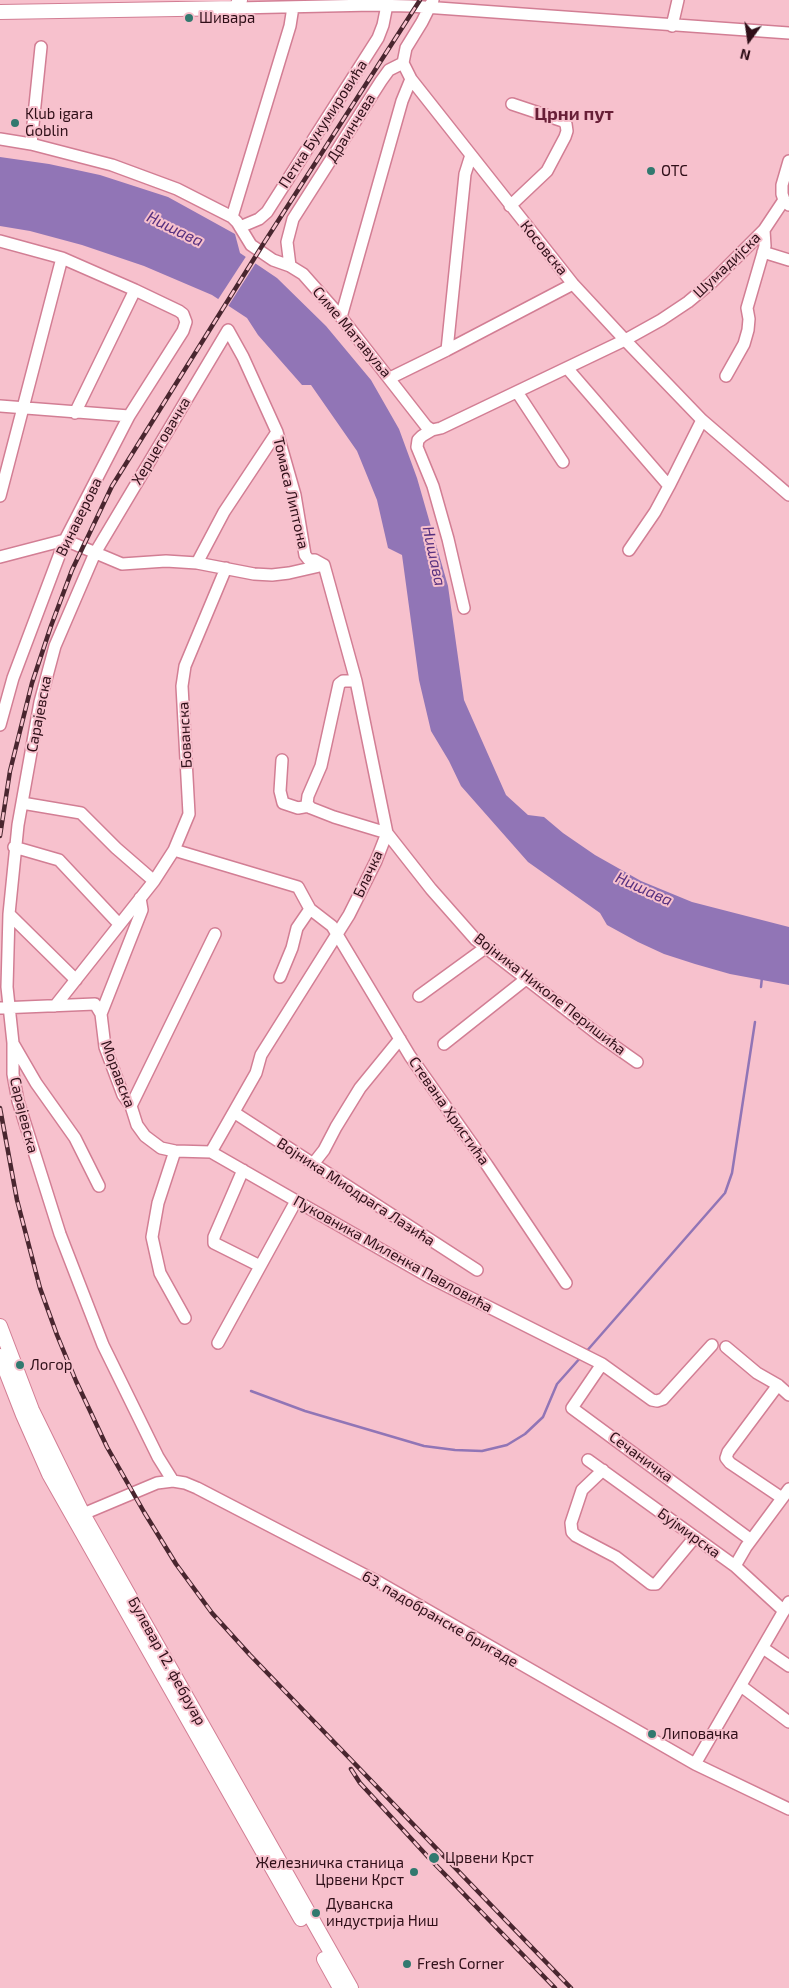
<!DOCTYPE html>
<html>
<head>
<meta charset="utf-8">
<style>
  body { margin:0 }
  #map { position:relative; width:789px; height:1988px; overflow:hidden; background:#f7c1cd; font-family:"Exo 2",sans-serif }
  canvas { display:block }
  .north { position:absolute; left:724px; top:15px; width:50px; height:50px; -webkit-text-stroke:4px #f7c1cd; paint-order:stroke; rotate:194deg; font-size:14px; font-weight:700; line-height:20px; text-align:center; color:#2f0f18 }
  .north::after { content:''; display:block; margin:auto; width:18px; height:22px; background:#2f0f18; clip-path:polygon(50% 0,100% 100%,50% 72%,0 100%) }
</style>
</head>
<body>
<div id="map">
<canvas width="789" height="1988"></canvas>
<div class="north">N</div>
</div>
<script>
const g = document.querySelector('canvas').getContext('2d');
g.lineJoin = 'round';
function fillPath(path, color) {
  g.fillStyle = color;
  g.fill(path, 'evenodd');
}
function poly(rows) {
  const path = new Path2D();
  for (const r of rows) {
    path.moveTo(r[0], r[1]);
    for (let i = 2; i < r.length; i += 2) path.lineTo(r[i], r[i + 1]);
  }
  return path;
}
function trace(path, color, width, dash) {
  g.strokeStyle = color;
  g.lineWidth = width;
  g.lineCap = dash ? 'butt' : 'round';
  g.setLineDash(dash || []);
  g.stroke(path);
}
function label(font, color, halo, rows, align = 'center') {
  g.font = font + ' "Exo 2",sans-serif';
  g.lineWidth = 4;
  g.setLineDash([]);
  g.textBaseline = 'middle';
  g.strokeStyle = halo;
  g.fillStyle = color;
  for (const [text, x, y, turn = 0] of rows) {
    g.save();
    g.translate(x, y);
    g.rotate((+turn || 0) * Math.PI / 180);
    g.textAlign = isNaN(turn) ? turn : align;
    if (halo) g.strokeText(text, 0, 0);
    g.fillText(text, 0, 0);
    g.restore();
  }
}
fillPath(poly([
  [0,157,49,164,100,175,168,197,235,234,240,253,277,278,326,326,371,380,399,429,417,478,448,586,464,700,506,795,528,815,544,817,563,833,595,855,641,881,692,902,789,927,789,985,730,974,695,964,664,954,638,942,607,925,600,913,528,862,461,786,449,761,431,731,419,680,402,555,388,548,377,500,357,451,311,385,302,385,258,335,247,318,212,295,144,266,82,245,30,231,0,226]
]), '#9175b6');
fillPath(poly([
  [247,255,257,261,227,308,217,301]
]), '#f7c1cd');
trace(poly([
  [761,987,762,977],
  [585,1353,725,1193,732,1173,755,1022],
  [251,1391,305,1411,424,1446,455,1450,482,1451,507,1445,525,1434,543,1417,557,1384,581,1357]
]), '#9175b6', 2.5);
const minor = poly([
  [236,8,373,5,410,6,789,33],
  [672,26,678,0],
  [403,63,411,79,573,284,625,340,702,420,789,495],
  [403,63,406,48,422,22,433,0],
  [0,139,31,144,112,165,177,189,232,217,237,222,251,245,273,260,290,266,303,274,341,317,426,426,432,430],
  [31,144,41,47],
  [789,161,782,185,782,194,784,200,789,205],
  [510,206,547,171,565,137,567,131,566,124,563,121,512,104],
  [232,217,290,26,293,7],
  [240,227,259,219,267,212,378,38,383,25,387,5],
  [0,241,62,258,135,290,179,311,183,314,186,322,183,331,129,416,65,540,13,678,0,725],
  [763,252,789,260],
  [290,266,287,242,293,219,381,81,389,70,403,63],
  [341,317,402,101,411,79],
  [447,350,465,174,471,155],
  [567,368,669,486,655,512,629,550],
  [726,376,744,344,748,330,749,319,747,308,765,246,764,230],
  [390,378,447,350,573,284],
  [517,392,563,462],
  [0,406,129,416],
  [75,413,135,290],
  [669,486,702,420],
  [0,496,62,258],
  [0,557,65,540,122,564,166,561,197,563,254,574,272,575,289,573,324,565],
  [197,563,224,512,277,432],
  [464,608,448,539,433,486,417,447,418,440,422,436,432,430,441,428,625,340,661,320,688,302,712,282,764,230,784,200],
  [356,681,343,681,339,684,321,766,308,796,307,804,311,808,334,817,387,833],
  [282,760,280,791,283,803,298,808,309,806],
  [22,803,81,813,116,848,154,881],
  [387,833,431,889,476,940,600,1036,637,1062],
  [14,847,59,860,119,924],
  [174,850,298,887,310,909,332,926,410,1056,487,1165,566,1283],
  [9,914,76,980],
  [280,977,292,948,297,928,310,909],
  [419,996,485,948],
  [55,1006,154,881,174,850,189,814,182,686,185,666,226,568],
  [0,1008,95,1004,101,1014,105,1047,123,1095,131,1106,137,1125,145,1136,161,1148,175,1151,211,1152],
  [101,1014,142,910,140,898],
  [444,1044,526,979],
  [14,1045,36,1083,75,1138,99,1186],
  [131,1106,215,934],
  [235,1113,477,1270],
  [175,1151,158,1203,152,1237,160,1273,185,1318],
  [211,1152,256,1073,261,1055,349,915,376,861,387,833,356,681,324,565],
  [211,1152,429,1277,602,1364,652,1400,657,1401,663,1399,712,1345],
  [313,1164,324,1150,336,1127,360,1088,400,1039],
  [243,1170,214,1237,214,1243,260,1266],
  [218,1343,296,1201],
  [726,1347,757,1373,778,1385,789,1395],
  [602,1364,572,1408,751,1540],
  [778,1385,728,1452,726,1458,730,1463,782,1498],
  [588,1460,735,1566,784,1611],
  [603,1470,582,1490,571,1523,572,1532,576,1536,616,1557,651,1584,656,1584,695,1537],
  [173,1481,158,1457,103,1345,60,1234,18,1101,13,1074,13,1043,7,987,9,914,18,825,40,702,55,646,95,553,228,330,243,357,277,432,295,495,305,555,309,560,315,560,324,565],
  [76,1517,157,1483,173,1481,185,1483,197,1488,380,1583,695,1764,789,1809],
  [735,1566,746,1547,789,1489],
  [763,1648,789,1666],
  [741,1686,789,1722],
  [695,1764,789,1602]
]);
const major = poly([
  [0,12,236,8,240,0],
  [0,1326,32,1410,83,1514,351,1988],
  [0,1356,23,1415,49,1474,301,1919],
  [324,1959,340,1988]
]);
trace(minor, '#d27e94', 14);
trace(major, '#d27e94', 16);
trace(minor, '#fff', 11);
trace(major, '#fff', 14);
const rail = poly([
  [0,836,10,771,32,683,51,626,72,570,112,486,262,246,420,0],
  [0,1108,17,1200,40,1288,57,1335,76,1381,107,1447,144,1512,176,1564,212,1613,250,1655,571,1988],
  [351,1769,360,1783,429,1858,555,1988]
]);
trace(rail, '#49262f', 4.5);
trace(rail, '#f7c1cd', 2.5, [8]);
for (const [x, y, r, color] of [
  [189,18,5,"#32796f"],
  [15,123,5,"#32796f"],
  [651,171,5,"#32796f"],
  [20,1365,5,"#32796f"],
  [652,1734,5,"#32796f"],
  [434,1858,6,"#32796f"],
  [414,1872,5,"#32796f"],
  [316,1913,5,"#32796f"],
  [407,1964,5,"#32796f"]
]) {
  const dot = new Path2D();
  dot.arc(x, y, r, 0, 2 * Math.PI);
  g.fillStyle = color;
  g.fill(dot);
  trace(dot, '#f7c1cd', 2);
}
label('15px', '#2f0f18', '#f7c1cd', [
  ["Шивара",199,18],
  ["Klub igara",25,114],
  ["Goblin",25,131],
  ["OTC",661,171],
  ["Логор",30,1365],
  ["Липовачка",662,1734],
  ["Црвени Крст",445,1858],
  ["Железничка станица",404,1863,"right"],
  ["Црвени Крст",404,1880,"right"],
  ["Дуванска",326,1904],
  ["индустрија Ниш",326,1921],
  ["Fresh Corner",417,1964]
], 'left');
label('15px', '#2f0f18', '#f7c1cd', [
  ["Петка Букумировића",323,124,-57],
  ["Драинчева",351,128,-58],
  ["Косовска",544,248,51],
  ["Шумадијска",727,265,-44],
  ["Симе Матавуља",352,332,50],
  ["Херцеговачка",161,441,-59],
  ["Томаса Липтона",291,493,77],
  ["Винаверова",79,517,-64],
  ["Сарајевска",39,714,-79],
  ["Бованска",185,735,-93],
  ["Блачка",368,874,-65],
  ["Војника Николе Перишића",550,994,38],
  ["Моравска",118,1074,69],
  ["Стевана Христића",449,1111,55],
  ["Сарајевска",24,1115,76],
  ["Војника Миодрага Лазића",356,1192,33],
  ["Пуковника Миленка Павловића",393,1254,29],
  ["Сечаничка",641,1457,36],
  ["Бујмирска",689,1533,36],
  ["63. падобранске бригаде",440,1619,30],
  ["Булевар 12. фебруар",167,1661,61]
]);
label('italic 16px', '#57307f', '#f7c1cd', [
  ["Нишава",175,229,26],
  ["Нишава",434,556,78],
  ["Нишава",644,889,24]
]);
label('bold 18px', '#681f37', '#f7c1cd', [
  ["Црни пут",574,114]
]);
</script>
</body>
</html>
